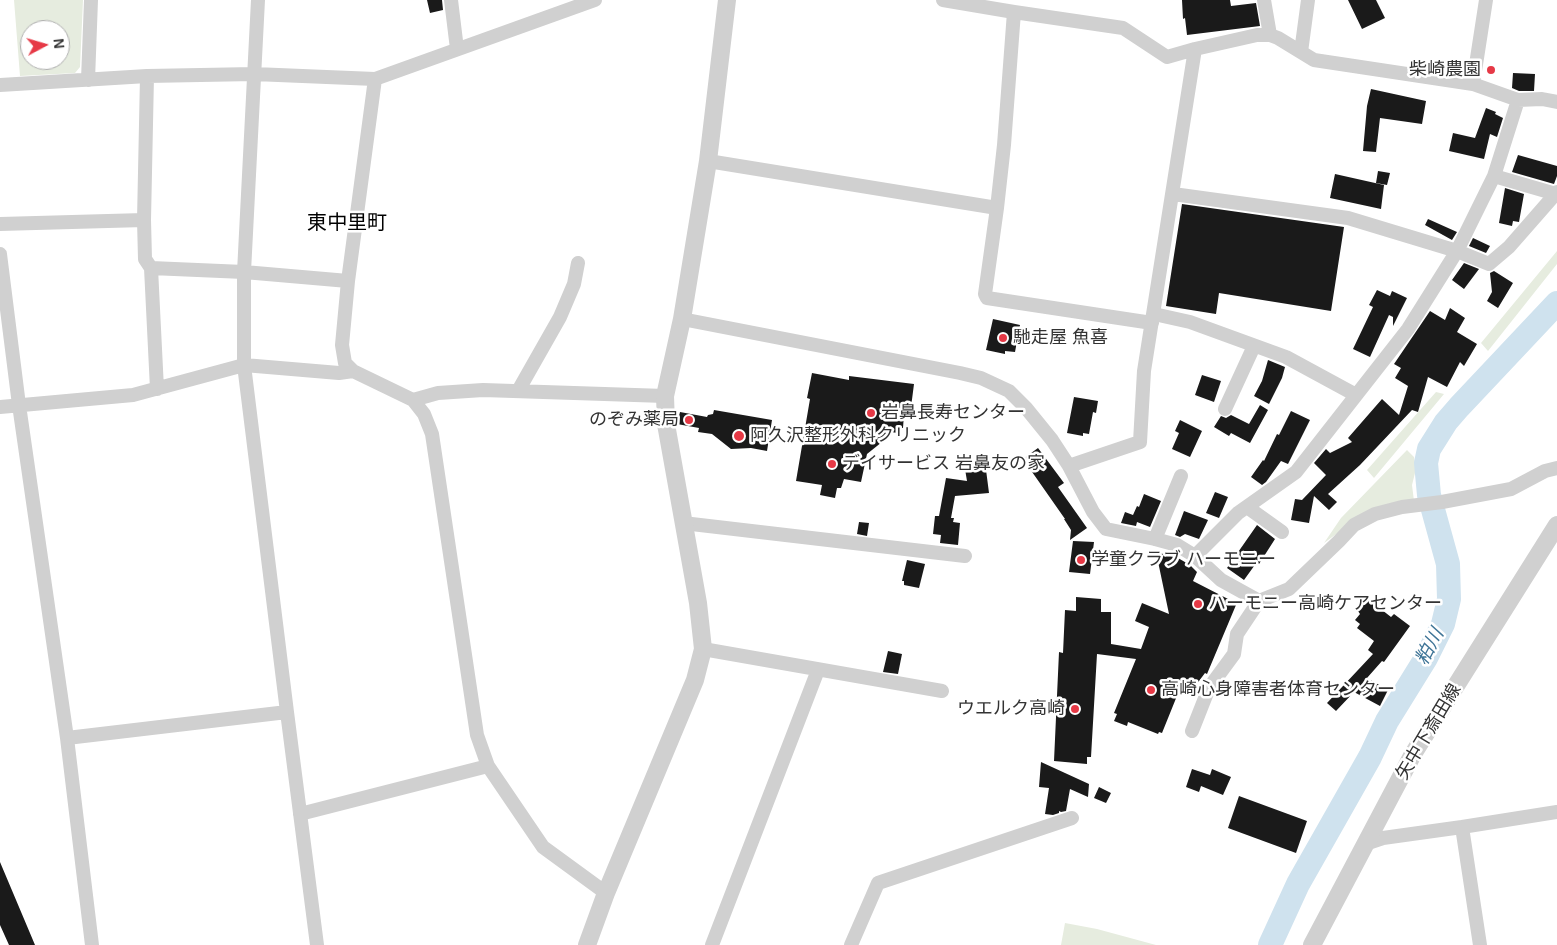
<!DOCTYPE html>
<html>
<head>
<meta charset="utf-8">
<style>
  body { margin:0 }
  #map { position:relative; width:1557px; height:945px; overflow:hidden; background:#fff; font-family:Arial,sans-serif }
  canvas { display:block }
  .north { position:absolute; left:20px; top:20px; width:50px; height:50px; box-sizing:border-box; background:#fff; border:1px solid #adadad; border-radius:50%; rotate:84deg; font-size:14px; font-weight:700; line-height:20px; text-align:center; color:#333 }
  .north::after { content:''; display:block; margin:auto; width:18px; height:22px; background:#e63946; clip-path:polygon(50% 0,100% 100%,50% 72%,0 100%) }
</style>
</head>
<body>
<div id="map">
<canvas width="1557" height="945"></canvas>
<div class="north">N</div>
</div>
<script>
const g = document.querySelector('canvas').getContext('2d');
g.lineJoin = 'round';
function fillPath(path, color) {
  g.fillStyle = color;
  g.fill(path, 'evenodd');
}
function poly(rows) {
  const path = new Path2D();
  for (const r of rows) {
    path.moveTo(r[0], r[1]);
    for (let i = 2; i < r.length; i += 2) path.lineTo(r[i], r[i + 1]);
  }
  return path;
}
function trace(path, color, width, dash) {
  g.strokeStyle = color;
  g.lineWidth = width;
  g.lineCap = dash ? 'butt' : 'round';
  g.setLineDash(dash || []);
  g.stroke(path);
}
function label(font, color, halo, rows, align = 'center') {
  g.font = font + ' Arial,"Noto Sans JP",sans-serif';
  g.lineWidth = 5;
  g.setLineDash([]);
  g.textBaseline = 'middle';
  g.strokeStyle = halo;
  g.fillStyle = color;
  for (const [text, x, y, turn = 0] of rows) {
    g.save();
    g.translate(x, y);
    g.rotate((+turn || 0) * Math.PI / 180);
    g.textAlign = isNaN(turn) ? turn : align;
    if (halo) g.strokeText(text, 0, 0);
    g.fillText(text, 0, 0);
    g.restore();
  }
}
fillPath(poly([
  [14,0,83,0,80,67,75,73,20,76],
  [30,30,60,30,60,60,30,60],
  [1557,251,1557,264,1488,351,1481,343],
  [1436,392,1444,394,1374,478,1367,470],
  [1407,450,1414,457,1416,469,1412,485,1414,501,1368,511,1324,543,1341,518],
  [1065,923,1097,929,1156,945,1061,945]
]), '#e6ecdf');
trace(poly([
  [1270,945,1298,884,1370,757,1387,721,1426,658,1443,624,1449,599,1448,564,1429,495,1426,463,1429,449,1446,422,1459,407,1557,303]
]), '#cfe2ee', 24);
fillPath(poly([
  [427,0,442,0,443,10,430,13],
  [1182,0,1230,0,1231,6,1256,3,1260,26,1187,35,1185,18,1183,19],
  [1348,0,1376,0,1385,18,1362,29],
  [1513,73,1535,74,1534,91,1519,91,1512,88],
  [1371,89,1426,101,1422,124,1380,118,1376,152,1363,151,1367,106],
  [1486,108,1496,112,1495,114,1503,118,1497,137,1490,134,1484,159,1449,151,1453,133,1475,138],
  [1518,155,1557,166,1557,176,1554,184,1512,172],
  [1378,171,1390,173,1387,185,1376,183],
  [1335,174,1384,185,1381,209,1330,198],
  [1505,188,1524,194,1519,222,1513,221,1512,226,1499,223],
  [1182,204,1344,227,1331,311,1219,293,1216,314,1166,306],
  [1428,219,1457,232,1452,240,1425,225],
  [1473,238,1490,246,1486,253,1469,246],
  [1464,263,1479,269,1464,289,1452,280],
  [1494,271,1513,283,1498,308,1487,301,1492,292,1490,273],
  [1377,290,1390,296,1392,291,1407,298,1393,326,1393,317,1389,315,1370,357,1353,349,1373,307,1369,305],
  [1450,308,1465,318,1457,332,1477,344,1464,366,1460,362,1447,387,1428,377,1418,412,1412,410,1360,465,1328,494,1337,502,1329,510,1314,496,1309,523,1291,520,1295,499,1302,500,1326,475,1314,463,1326,449,1330,453,1352,442,1348,438,1382,399,1399,415,1408,386,1395,378,1401,368,1394,364,1430,311,1445,320],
  [993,319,1020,325,1015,352,1005,351,1005,354,986,350],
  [1268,360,1285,367,1282,378,1269,404,1254,396,1262,381],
  [812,373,849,380,849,376,914,384,910,415,904,414,903,428,900,428,899,433,889,432,887,438,867,454,861,482,844,479,841,488,837,488,835,498,820,495,822,485,796,481,810,399,807,398],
  [1202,375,1221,381,1214,402,1195,395],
  [1074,397,1098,401,1096,413,1093,412,1089,434,1083,433,1083,436,1067,433],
  [1260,405,1268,410,1250,443,1231,433,1229,436,1214,427,1221,416,1226,418,1231,415,1249,424],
  [714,410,772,420,767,451,751,448,731,449,712,434,698,432,699,428,677,424,680,412,707,417,708,415,713,414],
  [1291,411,1310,420,1288,464,1281,461,1266,482,1262,485,1251,477,1263,460,1264,461,1277,434,1279,435],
  [1180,420,1202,431,1190,457,1172,449,1179,433,1175,431],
  [1038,448,1064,483,1058,487,1087,528,1070,540,1071,530,1064,519,1065,519,1023,459],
  [985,462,989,493,955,496,951,518,954,518,953,522,960,523,958,545,940,543,941,535,933,534,935,516,939,516,946,478,967,481,964,463],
  [1215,492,1228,497,1219,518,1206,513],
  [1144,494,1161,501,1150,527,1137,522,1136,526,1121,523,1125,512,1133,515,1137,506,1139,507],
  [1184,511,1208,520,1199,539,1185,534,1180,537,1175,535],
  [859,522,869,523,867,536,857,534],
  [1257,525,1275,539,1259,564,1257,562,1244,580,1227,568],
  [1073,541,1094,542,1090,574,1069,572],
  [1156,552,1178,558,1190,565,1197,572,1193,581,1230,600,1228,603,1236,605,1207,674,1205,673,1193,689,1183,681,1162,733,1159,732,1158,734,1128,722,1127,726,1114,721,1117,714,1114,713,1136,659,1097,654,1091,757,1087,757,1087,764,1054,761,1059,652,1063,653,1065,610,1076,611,1076,597,1101,599,1101,612,1111,612,1111,644,1141,649,1149,627,1135,621,1142,603,1169,614],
  [907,560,925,564,919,588,904,585,904,581,902,581],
  [1368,599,1391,617,1394,614,1410,626,1384,662,1382,661,1367,678,1388,690,1380,706,1354,692,1336,711,1327,703,1373,654,1368,650,1374,641,1357,628,1360,624,1355,620,1360,614,1358,611],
  [888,651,902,654,898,674,883,672],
  [1041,762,1089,784,1088,797,1070,789,1066,811,1061,812,1059,811,1059,813,1053,815,1045,814,1049,788,1039,787],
  [1192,769,1210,775,1212,769,1231,777,1223,795,1201,786,1199,792,1186,787],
  [1099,787,1111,793,1106,803,1094,798],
  [1239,796,1307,821,1296,853,1228,828],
  [0,862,35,945,9,945,0,925]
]), '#1a1a1a');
trace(poly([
  [258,0,244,272,244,365,287,712,317,945],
  [451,0,457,49],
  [943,0,1014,12,1123,28,1167,57,1195,49,1257,35,1270,35,1278,38,1314,60,1473,84,1518,100,1542,99,1557,102],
  [1264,0,1270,35],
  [1014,12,1004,145,997,208,985,294,987,298,1152,323],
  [1301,52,1308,0],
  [147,76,144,220,145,259,151,268,244,272,348,281],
  [375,79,348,281,342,345,345,363,353,371,413,400,424,414,432,434,477,735,488,766,543,847,606,893],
  [88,80,91,0],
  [1473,84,1486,0],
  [0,85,147,76,254,74,375,79,595,0],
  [708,161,997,208],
  [1494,176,1556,194],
  [1173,194,1348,218,1457,251,1489,264,1509,247,1557,192],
  [0,224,144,220],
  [0,254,19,405,67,738,92,945],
  [151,268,157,389],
  [1154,314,1190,322,1286,357,1356,395],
  [682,319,960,373,981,378,1009,391,1026,408,1052,440,1069,466,1093,512,1106,529,1155,539,1177,545,1195,556,1221,580,1259,601,1289,589,1339,541,1354,525,1375,514,1402,507,1442,502,1511,489,1545,471,1557,468],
  [518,391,560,317,574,284,578,263],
  [413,400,438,393,483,390,665,396],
  [0,407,133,395,244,365,339,373,353,371],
  [1225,409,1254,346],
  [1069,466,1140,442,1144,371,1195,49],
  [1247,507,1282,532],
  [683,523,965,556],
  [1155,539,1181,476],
  [1195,556,1238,513,1296,472,1408,329,1457,251,1494,176,1518,100],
  [703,649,942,691],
  [1192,731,1209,688,1234,654,1237,634,1259,601],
  [67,738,287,712],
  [300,814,488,766],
  [1462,827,1480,945],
  [1365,844,1383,838,1462,827,1557,812],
  [712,945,818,670],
  [851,945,878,883,1072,818]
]), '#d0d0d0', 14);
trace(poly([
  [587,945,606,893,695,680,703,649,698,603,666,424,665,396,682,319,708,161,727,0],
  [1312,945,1413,754,1557,525]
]), '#d0d0d0', 18);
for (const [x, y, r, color] of [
  [1491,70,5,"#e63946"],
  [1003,338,5,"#e63946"],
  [871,413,5,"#e63946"],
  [689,420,5,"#e63946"],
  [739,436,6,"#e63946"],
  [832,464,5,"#e63946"],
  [1081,560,5,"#e63946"],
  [1198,604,5,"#e63946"],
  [1151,690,5,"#e63946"],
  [1075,709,5,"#e63946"]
]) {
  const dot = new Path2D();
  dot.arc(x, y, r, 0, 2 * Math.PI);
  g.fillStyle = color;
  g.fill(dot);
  trace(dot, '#fff', 2);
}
label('18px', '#333', '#fff', [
  ["柴崎農園",1481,70,"right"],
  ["馳走屋 魚喜",1013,338],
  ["岩鼻長寿センター",881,413],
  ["のぞみ薬局",679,420,"right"],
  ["阿久沢整形外科クリニック",750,436],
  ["デイサービス 岩鼻友の家",842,464],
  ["学童クラブ ハーモニー",1091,560],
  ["ハーモニー高崎ケアセンター",1208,604],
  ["高崎心身障害者体育センター",1161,690],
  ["ウエルク高崎",1065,709,"right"]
], 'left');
label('18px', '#333', '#fff', [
  ["矢中下斎田線",1429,732,-59]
]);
label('italic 19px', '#3f7597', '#fff', [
  ["粕川",1430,647,-62]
]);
label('20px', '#000', '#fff', [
  ["東中里町",347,223]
]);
</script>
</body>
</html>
